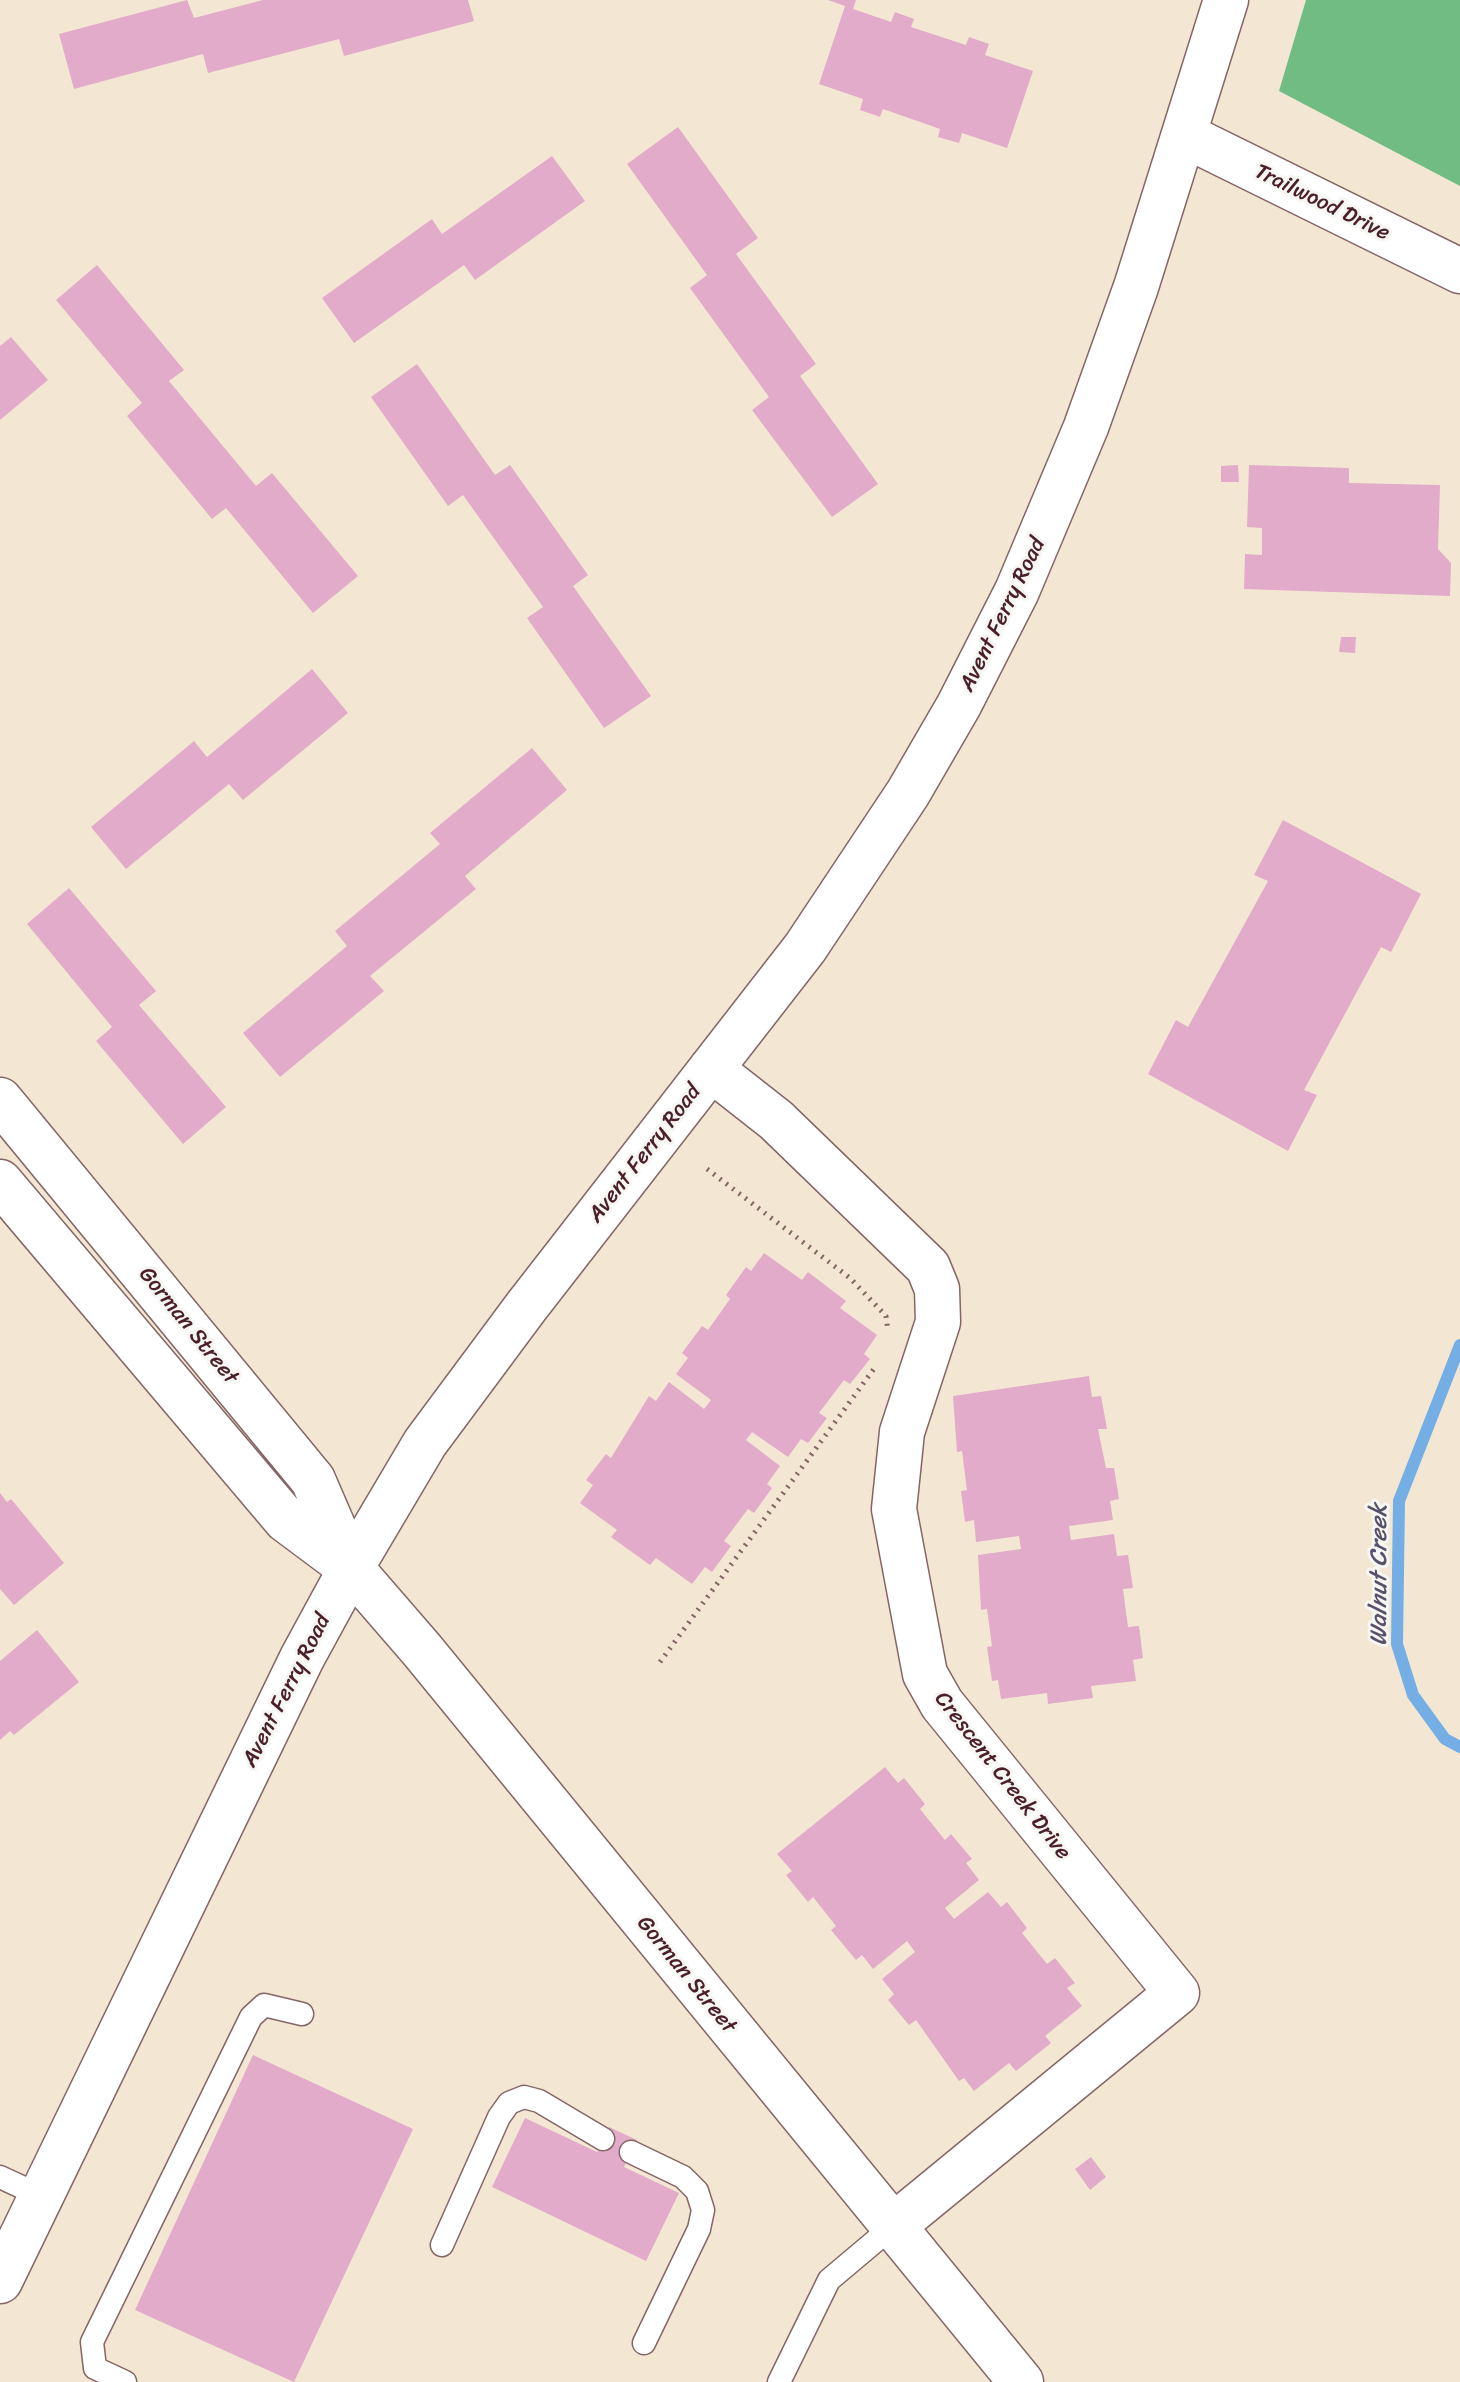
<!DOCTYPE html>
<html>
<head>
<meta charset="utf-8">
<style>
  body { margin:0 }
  canvas { display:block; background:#f3e7d3 }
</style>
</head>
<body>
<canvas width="1460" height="2382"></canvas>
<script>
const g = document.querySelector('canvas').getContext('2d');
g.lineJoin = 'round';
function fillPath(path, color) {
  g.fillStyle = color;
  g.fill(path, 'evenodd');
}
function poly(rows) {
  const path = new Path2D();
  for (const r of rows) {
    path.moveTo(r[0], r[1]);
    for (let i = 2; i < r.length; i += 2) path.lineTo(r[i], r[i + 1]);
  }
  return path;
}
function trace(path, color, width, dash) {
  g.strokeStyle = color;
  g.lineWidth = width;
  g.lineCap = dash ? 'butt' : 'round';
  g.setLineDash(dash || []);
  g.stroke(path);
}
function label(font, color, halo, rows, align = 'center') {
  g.font = font + ' Sriracha,sans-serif';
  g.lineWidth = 6;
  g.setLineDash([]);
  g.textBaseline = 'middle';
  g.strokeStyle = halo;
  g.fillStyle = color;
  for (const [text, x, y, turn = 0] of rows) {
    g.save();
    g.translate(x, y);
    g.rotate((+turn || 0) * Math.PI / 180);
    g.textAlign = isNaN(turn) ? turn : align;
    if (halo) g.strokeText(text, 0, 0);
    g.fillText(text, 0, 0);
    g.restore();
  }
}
fillPath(poly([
  [1306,0,1460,0,1460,186,1279,91]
]), '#71bc83');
trace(poly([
  [1460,1345,1399,1501,1397,1644,1413,1695,1445,1739,1460,1747]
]), '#75aee5', 12);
fillPath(poly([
  [187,0,194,18,263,0,468,0,474,21,344,56,339,39,208,73,203,54,74,89,59,34],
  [828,0,856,0,853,9,891,22,895,12,914,19,911,27,966,45,969,37,989,44,985,55,1033,71,1007,148,962,133,959,143,938,137,940,129,883,109,880,117,860,110,863,99,819,84,845,6],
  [678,127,758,238,736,254,816,364,800,376,878,484,832,517,752,410,769,397,690,288,707,275,627,164],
  [552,156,585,201,475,280,464,265,354,343,322,298,432,219,442,234],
  [97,265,184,370,169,381,256,486,272,473,358,576,313,613,226,508,212,519,127,416,142,403,56,300],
  [11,337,48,380,0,420,0,346],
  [417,364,495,475,510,465,588,575,573,586,651,696,604,728,527,618,543,607,463,495,448,506,371,397],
  [1238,465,1239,482,1221,482,1221,466],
  [1249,465,1349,468,1349,483,1440,485,1438,549,1451,563,1450,596,1244,589,1245,554,1262,555,1262,528,1247,527],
  [1341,637,1356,637,1355,653,1339,652],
  [312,669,348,713,243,800,229,784,126,869,91,827,194,741,207,757],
  [532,748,567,790,465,876,476,889,370,976,384,991,280,1077,243,1033,347,946,335,931,440,844,430,833],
  [1283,820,1421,894,1391,952,1381,947,1304,1090,1317,1095,1288,1151,1148,1074,1176,1020,1188,1027,1268,881,1254,875],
  [69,888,156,991,139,1005,226,1107,183,1144,96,1041,112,1027,27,924],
  [764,1253,802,1280,808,1272,846,1301,840,1308,877,1335,864,1354,870,1359,850,1384,844,1380,819,1413,827,1418,808,1443,801,1439,788,1457,752,1432,746,1440,780,1466,767,1484,772,1488,754,1513,748,1509,724,1541,731,1546,712,1572,705,1567,692,1584,656,1558,650,1565,611,1537,617,1530,580,1503,593,1485,586,1480,606,1454,611,1458,649,1396,656,1401,669,1382,704,1409,711,1400,676,1374,688,1358,682,1353,702,1326,708,1330,730,1299,726,1295,746,1267,751,1271],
  [1089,1376,1092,1397,1101,1396,1107,1429,1098,1429,1106,1468,1114,1468,1119,1499,1110,1501,1113,1520,1069,1526,1071,1540,1114,1534,1117,1556,1128,1555,1133,1588,1123,1589,1128,1627,1139,1626,1143,1658,1133,1660,1136,1681,1091,1686,1093,1698,1048,1704,1047,1693,1001,1699,998,1680,992,1681,987,1647,992,1646,987,1609,981,1610,978,1555,1021,1549,1019,1536,976,1542,974,1520,965,1522,961,1491,967,1490,962,1451,957,1452,953,1396],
  [0,1493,7,1502,11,1499,64,1563,14,1605,0,1589],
  [37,1630,79,1682,14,1735,10,1731,0,1740,0,1661],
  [885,1767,898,1783,904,1778,925,1804,920,1809,945,1840,951,1834,972,1859,966,1863,979,1880,945,1908,954,1919,988,1892,1001,1907,1007,1902,1027,1928,1022,1933,1047,1964,1055,1958,1075,1983,1067,1988,1082,2006,1045,2036,1051,2043,1016,2071,1009,2063,974,2091,964,2078,959,2081,916,2020,909,2025,888,2000,894,1994,882,1979,915,1952,907,1941,873,1969,862,1955,856,1960,831,1930,836,1926,813,1897,808,1902,786,1875,792,1871,777,1854],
  [253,2055,413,2129,294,2382,135,2310],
  [525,2118,597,2152,609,2127,637,2140,624,2167,679,2193,646,2261,492,2187],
  [1091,2157,1106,2177,1090,2190,1075,2169]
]), '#e2abca');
const lane = poly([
  [631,2152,683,2177,697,2191,703,2210,699,2229,644,2343],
  [0,2177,41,2196],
  [442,2245,499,2117,509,2103,524,2097,539,2101,603,2139],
  [125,2382,95,2368,92,2342,251,2017,264,2005,302,2014],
  [779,2382,829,2280,892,2227]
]);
const street = poly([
  [711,1069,776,1120,928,1267,937,1289,938,1322,902,1432,894,1509,925,1674,942,1704,1177,1993,892,2227]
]);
const secondary = poly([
  [1184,135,1460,271],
  [0,1100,313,1480,351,1568],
  [0,1182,286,1520,349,1567],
  [0,2281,302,1658,351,1568]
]);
const primary = poly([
  [1021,2382,422,1650,351,1568,425,1443,526,1307,805,948,908,793,959,705,1017,591,1086,427,1136,287,1226,0]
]);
trace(lane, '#856566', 25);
trace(street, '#856566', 47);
trace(secondary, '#856566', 47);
trace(primary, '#856566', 47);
trace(poly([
  [707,1169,850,1278,886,1316,888,1331],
  [660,1662,876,1366]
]), '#856566', 5, [2, 6]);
trace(lane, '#fff', 22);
trace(street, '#fff', 44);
trace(secondary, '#fff', 44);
trace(primary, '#fff', 44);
label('22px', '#4a1f2b', '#f6f6f2', [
  ["Trailwood Drive",1322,203,26],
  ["Avent Ferry Road",1003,615,-64],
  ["Avent Ferry Road",645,1154,-52],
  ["Gorman Street",188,1326,51],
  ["Avent Ferry Road",287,1691,-63],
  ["Crescent Creek Drive",1002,1776,52],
  ["Gorman Street",686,1975,51]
]);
label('italic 24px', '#59516c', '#f6f6f2', [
  ["Walnut Creek",1380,1575,-90]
]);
</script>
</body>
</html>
